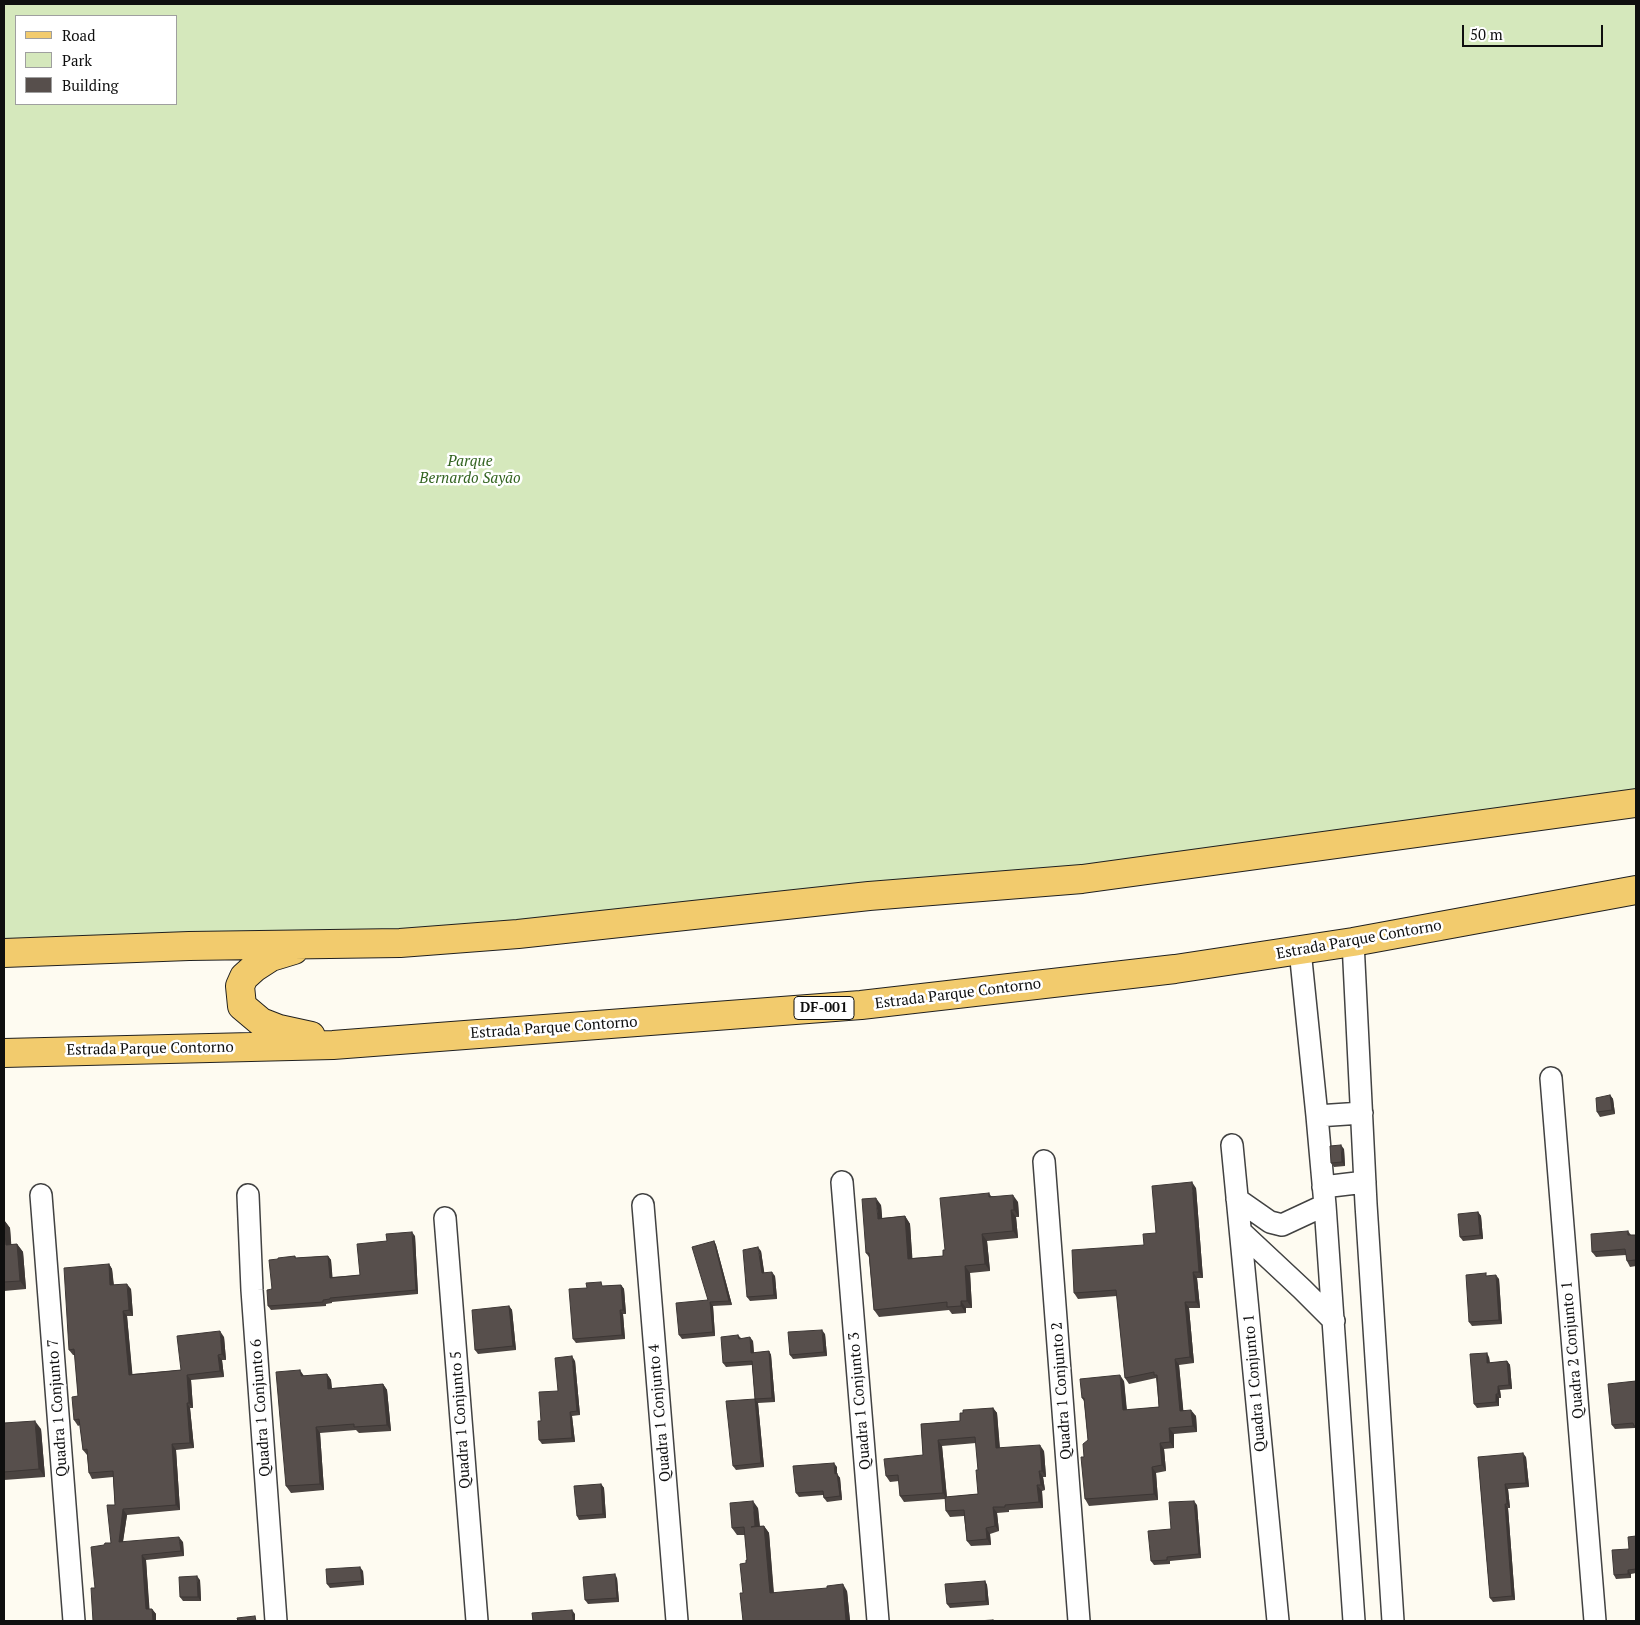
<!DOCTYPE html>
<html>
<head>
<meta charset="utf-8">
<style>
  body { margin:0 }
  #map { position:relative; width:1640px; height:1625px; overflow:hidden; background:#fefbf1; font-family:"PT Serif",serif }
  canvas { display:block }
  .frame { position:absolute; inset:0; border:5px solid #0f0f0f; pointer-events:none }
  .legend { position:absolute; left:15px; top:15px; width:162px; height:90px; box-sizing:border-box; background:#fff; border:1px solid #9f9f9f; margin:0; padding:6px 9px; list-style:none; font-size:15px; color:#0f0f0f }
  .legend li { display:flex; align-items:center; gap:10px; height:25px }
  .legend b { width:25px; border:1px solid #9f9f9f }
  .scale { position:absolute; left:1462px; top:25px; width:141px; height:22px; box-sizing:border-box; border:2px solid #0f0f0f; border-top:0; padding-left:6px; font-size:15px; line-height:18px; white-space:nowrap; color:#0f0f0f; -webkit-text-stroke:4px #fff; paint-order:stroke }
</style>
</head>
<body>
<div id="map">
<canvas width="1640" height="1625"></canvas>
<div class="frame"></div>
<ul class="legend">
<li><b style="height:6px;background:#f2cb6d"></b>Road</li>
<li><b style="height:14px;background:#d5e8bc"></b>Park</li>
<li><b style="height:14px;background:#574f4c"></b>Building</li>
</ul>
<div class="scale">50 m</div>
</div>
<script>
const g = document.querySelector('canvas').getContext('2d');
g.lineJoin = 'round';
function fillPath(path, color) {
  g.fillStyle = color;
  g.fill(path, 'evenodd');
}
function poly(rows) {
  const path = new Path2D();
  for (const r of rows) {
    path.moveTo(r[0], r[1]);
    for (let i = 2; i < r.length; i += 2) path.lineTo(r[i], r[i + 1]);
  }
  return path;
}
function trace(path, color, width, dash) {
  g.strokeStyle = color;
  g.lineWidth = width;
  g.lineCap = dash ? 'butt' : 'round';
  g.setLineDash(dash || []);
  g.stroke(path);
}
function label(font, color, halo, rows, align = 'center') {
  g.font = font + ' "PT Serif",serif';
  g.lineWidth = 5;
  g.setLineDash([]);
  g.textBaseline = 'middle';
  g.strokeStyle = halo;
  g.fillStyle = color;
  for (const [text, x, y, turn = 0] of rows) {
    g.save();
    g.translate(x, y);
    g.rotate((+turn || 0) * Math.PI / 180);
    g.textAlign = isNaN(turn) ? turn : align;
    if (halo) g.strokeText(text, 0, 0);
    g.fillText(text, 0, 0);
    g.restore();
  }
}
fillPath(poly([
  [4,4,1636,4,1636,796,602,925,4,957],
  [16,16,176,16,176,104,16,104]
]), '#d5e8bc');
const minor = poly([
  [1353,942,1366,1204,1393,1621],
  [1300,950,1317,1116,1325,1205,1354,1621],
  [1551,1078,1595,1621],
  [1317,1116,1362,1113],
  [1232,1145,1278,1621],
  [1044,1161,1079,1621],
  [842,1182,878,1621],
  [1323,1187,1365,1182],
  [41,1195,74,1621],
  [248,1195,252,1290,276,1621],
  [1237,1199,1270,1222,1282,1225,1325,1205],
  [643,1205,677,1621],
  [445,1218,477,1621],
  [1241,1232,1302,1289,1334,1321]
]);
const primary = poly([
  [294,950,271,957,254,968,244,977,240,986,242,1006,261,1022,279,1029,311,1036],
  [4,953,189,946,400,943,518,934,869,896,1082,879,1636,803],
  [4,1053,333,1045,861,1005,1175,969,1353,942,1636,890]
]);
trace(minor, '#424242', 24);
trace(primary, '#202020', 30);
trace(minor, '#fff', 21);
trace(primary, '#f2cb6d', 28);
fillPath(poly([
  [1610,1095,1613,1099,1615,1114,1600,1117,1597,1112],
  [1344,1149,1345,1166,1334,1167,1331,1163],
  [1196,1188,1203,1278,1197,1278,1200,1308,1189,1308,1194,1363,1179,1365,1183,1410,1196,1416,1197,1432,1174,1434,1174,1448,1164,1449,1166,1471,1156,1473,1158,1500,1089,1506,1085,1499,1084,1457,1088,1440,1084,1401,1082,1398,1124,1381,1127,1410,1159,1407,1156,1378,1129,1384,1125,1378,1117,1296,1078,1299,1074,1293,1144,1245,1156,1233],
  [989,1193,991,1196,1018,1202,1019,1217,1016,1217,1018,1238,987,1241,990,1271,970,1273,972,1308,966,1308,966,1313,952,1314,949,1310,879,1317,874,1310,869,1257,866,1253,881,1205,882,1218,905,1216,910,1224,912,1258,943,1256,945,1250],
  [1478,1212,1481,1216,1483,1239,1463,1241,1460,1237],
  [4,1220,10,1228,11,1245,17,1244,23,1252,26,1289,4,1291],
  [1628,1231,1631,1235,1636,1266,1630,1267,1627,1261,1626,1255,1596,1257,1592,1252],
  [415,1236,418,1294,332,1302,332,1303,326,1304,326,1306,271,1310,268,1306,278,1259,295,1256,296,1258,328,1256,331,1260,332,1277,360,1275,387,1241],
  [714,1241,716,1245,732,1305,713,1306,715,1336,682,1339,679,1335,708,1300],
  [761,1251,764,1273,775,1276,777,1299,750,1301,747,1297],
  [109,1264,112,1269,114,1285,131,1289,133,1316,127,1316,132,1374,181,1370,224,1337,226,1360,222,1360,224,1377,191,1380,193,1408,190,1408,194,1448,176,1450,180,1510,127,1515,123,1542,183,1542,184,1556,146,1560,149,1609,152,1609,156,1614,156,1621,93,1621,95,1588,104,1545,111,1543,115,1505,113,1477,92,1479,89,1473,87,1455,83,1450,80,1425,78,1426,74,1420,78,1396,75,1355,73,1355,69,1350],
  [1487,1276,1499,1279,1502,1324,1472,1326,1469,1322],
  [621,1285,624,1289,626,1314,623,1314,625,1339,576,1343,573,1339,604,1286],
  [509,1306,512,1310,516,1350,478,1354,475,1350],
  [825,1334,827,1356,793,1359,790,1355],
  [738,1335,741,1338,753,1341,754,1353,769,1351,771,1355,775,1402,758,1403,755,1399,752,1365,726,1367,723,1363],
  [1489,1357,1490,1363,1507,1361,1510,1365,1512,1389,1500,1390,1501,1398,1499,1398,1499,1406,1477,1408,1474,1404],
  [575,1361,580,1415,572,1416,575,1442,542,1444,539,1440,558,1391],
  [327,1374,331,1380,332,1388,383,1384,387,1390,391,1431,359,1433,356,1430,320,1433,324,1490,291,1493,286,1486,304,1376],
  [1636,1381,1636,1430,1635,1428,1615,1429,1612,1425],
  [755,1399,758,1403,764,1467,736,1470,733,1466],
  [993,1408,997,1413,1000,1448,1044,1451,1046,1477,1043,1477,1045,1490,1042,1491,1043,1508,1009,1510,1009,1512,997,1513,999,1531,990,1534,991,1545,971,1546,967,1541,964,1516,950,1517,946,1511,945,1499,904,1502,900,1496,899,1481,890,1482,886,1476,923,1455,921,1424,960,1421,963,1413],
  [976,1443,978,1470,978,1494,947,1497,942,1446],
  [4,1423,41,1429,45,1477,4,1480],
  [1478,1457,1526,1457,1529,1487,1508,1489,1510,1508,1508,1508,1515,1600,1493,1602,1490,1598],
  [837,1467,837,1474,840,1478,842,1500,827,1502,824,1498,823,1495,799,1497,796,1493],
  [601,1484,604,1488,606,1518,579,1520,577,1516],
  [1197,1505,1201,1558,1170,1561,1170,1564,1154,1565,1151,1561,1171,1529],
  [758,1508,760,1526,764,1526,769,1533,774,1593,847,1591,850,1621,743,1593,747,1560,745,1535,737,1535,732,1528],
  [1636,1536,1636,1573,1631,1574,1631,1578,1616,1579,1614,1575],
  [363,1571,364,1585,330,1588,327,1584],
  [617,1578,619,1602,588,1604,585,1600],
  [200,1580,201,1601,183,1601,180,1597],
  [985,1581,987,1585,989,1605,950,1608,947,1604]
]), '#4b4441');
fillPath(poly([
  [1610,1095,1613,1099,1615,1114,1612,1110],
  [1341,1145,1344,1149,1345,1166,1342,1162],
  [1192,1182,1196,1188,1203,1278,1199,1272],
  [1013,1195,1018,1202,1019,1217,1014,1210],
  [876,1198,881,1205,883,1226,878,1219],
  [1011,1210,1016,1217,1018,1238,1013,1231],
  [1478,1212,1481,1216,1483,1239,1480,1235],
  [905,1216,910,1224,913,1266,908,1259],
  [4,1220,10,1228,12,1253,6,1245],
  [412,1232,415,1236,418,1294,416,1290],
  [982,1234,987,1241,990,1271,985,1264],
  [714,1241,716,1245,732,1305,729,1301],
  [17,1244,23,1252,26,1289,20,1281],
  [758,1247,761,1251,765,1277,762,1273],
  [328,1256,331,1260,333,1282,330,1278],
  [109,1264,112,1269,114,1291,110,1285],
  [965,1266,970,1273,972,1308,967,1301],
  [772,1272,775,1276,777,1299,774,1295],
  [1193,1272,1197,1278,1200,1308,1196,1302],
  [1496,1275,1499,1279,1502,1324,1499,1320],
  [127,1284,131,1289,133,1316,129,1310],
  [621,1285,624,1289,626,1314,623,1310],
  [961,1301,966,1308,966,1313,961,1306],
  [710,1302,713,1306,715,1336,713,1332],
  [1185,1302,1189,1308,1194,1363,1190,1357],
  [509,1306,512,1310,516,1350,513,1346],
  [620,1310,623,1314,625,1339,622,1335],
  [123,1311,127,1316,133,1380,129,1375],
  [822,1330,825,1334,827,1356,824,1352],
  [220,1331,224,1337,226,1360,222,1354],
  [750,1337,753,1341,754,1357,751,1353],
  [769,1351,771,1355,775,1402,772,1398],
  [1487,1353,1489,1357,1490,1367,1487,1363],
  [218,1355,222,1360,224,1377,220,1371],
  [572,1356,575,1361,580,1415,577,1411],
  [1175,1359,1179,1365,1184,1417,1180,1411],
  [1507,1361,1510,1365,1512,1389,1509,1385],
  [300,1370,304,1376,301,1376],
  [327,1374,331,1380,332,1395,328,1389],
  [187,1375,191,1380,193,1408,189,1403],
  [1120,1375,1124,1381,1127,1416,1123,1410],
  [383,1384,387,1390,391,1431,387,1425],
  [1498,1386,1500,1390,1501,1398,1498,1394],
  [1496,1394,1499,1398,1499,1406,1496,1402],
  [755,1399,758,1403,764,1467,761,1463],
  [187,1403,190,1408,194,1448,190,1443],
  [993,1408,997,1413,1000,1454,996,1448],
  [1191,1410,1196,1416,1197,1432,1193,1426],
  [570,1412,572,1416,575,1442,572,1438],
  [35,1421,41,1429,45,1477,39,1469],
  [316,1427,320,1433,324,1490,320,1484],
  [1169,1428,1174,1434,1174,1448,1170,1442],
  [938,1440,942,1446,947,1499,943,1493],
  [1160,1443,1164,1449,1166,1471,1162,1465],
  [172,1444,176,1450,180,1510,176,1505],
  [1040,1445,1044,1451,1046,1477,1042,1471],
  [1523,1453,1526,1457,1529,1487,1526,1483],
  [834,1463,837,1467,837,1474,840,1478,842,1500,840,1496,835,1474],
  [1152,1467,1156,1473,1158,1500,1154,1494],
  [1039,1471,1043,1477,1045,1490,1041,1485],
  [601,1484,604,1488,606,1518,603,1514],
  [1505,1484,1508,1489,1510,1508,1507,1504],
  [1037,1485,1042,1491,1043,1508,1039,1502],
  [753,1501,758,1508,760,1533,755,1526],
  [1194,1501,1197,1505,1201,1558,1199,1554],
  [1505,1504,1508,1508,1515,1600,1512,1596],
  [993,1507,997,1513,999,1531,995,1526],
  [123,1509,127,1515,122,1547,119,1542],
  [764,1526,769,1533,774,1600,770,1593],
  [986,1528,990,1534,991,1545,987,1539],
  [179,1537,183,1542,184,1556,181,1551],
  [142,1555,146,1560,150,1615,146,1609],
  [360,1567,363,1571,364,1585,362,1581],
  [1628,1570,1631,1574,1631,1578,1628,1574],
  [615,1574,617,1578,619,1602,617,1598],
  [197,1576,200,1580,201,1601,198,1597],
  [985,1581,987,1585,989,1605,986,1601],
  [843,1584,847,1591,850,1621,846,1621],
  [152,1609,156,1614,156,1621,153,1621],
  [572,1610,575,1614,575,1621,573,1621]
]), '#3d3735');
const building = poly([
  [1610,1095,1612,1110,1597,1112,1596,1098,1610,1095],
  [1341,1145,1342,1162,1331,1163,1330,1146,1341,1145],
  [1192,1182,1199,1272,1193,1272,1196,1302,1185,1302,1190,1357,1175,1359,1180,1411,1191,1410,1193,1426,1169,1428,1170,1442,1160,1443,1162,1465,1152,1467,1154,1494,1085,1499,1081,1457,1084,1457,1083,1444,1088,1440,1084,1398,1082,1398,1080,1379,1120,1375,1123,1410,1159,1407,1157,1375,1154,1375,1154,1372,1125,1378,1116,1290,1074,1293,1072,1250,1144,1245,1143,1234,1156,1233,1152,1186,1192,1182],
  [989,1193,989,1197,1013,1195,1014,1210,1011,1210,1013,1231,982,1234,985,1264,965,1266,967,1301,961,1301,961,1306,947,1307,947,1302,874,1310,869,1253,866,1253,862,1199,876,1198,878,1219,905,1216,908,1259,943,1256,943,1250,945,1250,940,1198,989,1193],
  [1478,1212,1480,1235,1460,1237,1458,1214,1478,1212],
  [4,1220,6,1245,17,1244,20,1281,4,1282,4,1220],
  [1628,1231,1628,1235,1636,1235,1636,1272,1635,1260,1627,1261,1625,1249,1592,1252,1591,1234,1628,1231],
  [412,1232,416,1290,330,1298,330,1299,323,1300,323,1302,268,1306,267,1290,272,1289,269,1260,278,1259,278,1258,295,1256,295,1258,328,1256,330,1278,360,1275,357,1244,387,1241,386,1234,412,1232],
  [714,1241,729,1301,710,1302,713,1332,679,1335,676,1303,708,1300,692,1247,714,1241],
  [758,1247,762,1273,772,1272,774,1295,747,1297,743,1250,758,1247],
  [109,1264,110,1285,127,1284,129,1310,123,1311,129,1375,181,1370,177,1336,220,1331,222,1354,218,1355,220,1371,187,1375,189,1403,187,1403,190,1443,172,1444,176,1505,123,1509,119,1542,179,1537,181,1551,142,1555,146,1609,152,1609,153,1621,93,1621,91,1588,95,1588,91,1547,104,1545,105,1543,111,1543,107,1505,115,1505,113,1471,89,1473,87,1449,83,1450,79,1419,74,1420,72,1397,78,1396,74,1349,69,1350,64,1268,109,1264],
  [1486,1273,1486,1276,1496,1275,1499,1320,1469,1322,1466,1275,1486,1273],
  [601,1282,602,1286,621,1285,623,1310,620,1310,622,1335,573,1339,569,1289,587,1288,586,1283,601,1282],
  [509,1306,513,1346,475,1350,472,1310,509,1306],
  [822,1330,824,1352,790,1355,788,1332,822,1330],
  [738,1335,739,1339,750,1337,751,1353,769,1351,772,1398,755,1399,752,1361,723,1363,721,1337,738,1335],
  [1487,1353,1487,1363,1507,1361,1509,1385,1498,1386,1498,1394,1496,1394,1496,1402,1474,1404,1470,1354,1487,1353],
  [572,1356,577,1411,570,1412,572,1438,539,1440,538,1421,541,1421,539,1392,558,1391,555,1358,572,1356],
  [300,1370,301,1376,327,1374,328,1389,383,1384,387,1425,354,1427,354,1424,316,1427,320,1484,286,1486,276,1372,300,1370],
  [1636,1381,1636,1426,1634,1426,1633,1423,1612,1425,1608,1384,1636,1381],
  [755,1399,761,1463,733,1466,726,1401,755,1399],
  [993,1408,996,1448,1040,1445,1042,1471,1039,1471,1041,1485,1037,1485,1039,1502,1005,1505,1005,1507,993,1507,995,1526,986,1528,987,1539,967,1541,964,1510,946,1511,945,1497,978,1494,976,1470,978,1470,975,1437,938,1440,943,1493,900,1496,898,1475,886,1476,884,1459,923,1455,921,1424,960,1421,960,1413,963,1413,963,1410,993,1408],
  [35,1421,39,1469,4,1472,4,1423,35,1421],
  [1523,1453,1526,1483,1505,1484,1507,1504,1505,1504,1512,1596,1490,1598,1478,1457,1523,1453],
  [834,1463,835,1474,837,1473,840,1496,824,1498,823,1491,796,1493,793,1466,834,1463],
  [601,1484,603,1514,577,1516,574,1486,601,1484],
  [753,1501,755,1526,751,1527,764,1526,770,1593,827,1588,827,1586,843,1584,846,1621,743,1621,740,1593,743,1593,740,1564,746,1563,746,1560,747,1560,744,1527,732,1528,730,1503,753,1501],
  [1194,1501,1199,1554,1167,1557,1167,1560,1151,1561,1148,1531,1171,1529,1169,1502,1194,1501],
  [1636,1536,1636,1569,1628,1570,1628,1574,1614,1575,1612,1550,1629,1549,1628,1537,1636,1536],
  [360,1567,362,1581,327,1584,326,1569,360,1567],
  [615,1574,617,1598,585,1600,583,1577,615,1574],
  [197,1576,198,1597,180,1597,179,1577,197,1576],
  [985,1581,986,1601,947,1604,945,1584,985,1581],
  [572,1610,573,1621,533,1621,532,1613,572,1610],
  [255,1616,256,1621,238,1621,237,1618,255,1616],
  [993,1620,993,1621,977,1621,993,1620]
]);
fillPath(building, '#574f4c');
trace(building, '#3d3735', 1);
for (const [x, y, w] of [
  [824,1008,60]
]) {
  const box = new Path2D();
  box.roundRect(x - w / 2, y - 11.5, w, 23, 4);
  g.fillStyle = '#fff';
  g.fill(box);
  trace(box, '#0f0f0f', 1);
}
label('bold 14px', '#0f0f0f', null, [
  ["DF-001",824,1008]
]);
label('italic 15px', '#336421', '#fff', [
  ["Parque",470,462],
  ["Bernardo Sayão",470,479]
]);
label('15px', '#0f0f0f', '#fff', [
  ["Estrada Parque Contorno",1359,940,-10],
  ["Estrada Parque Contorno",958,994,-7],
  ["Estrada Parque Contorno",554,1028,-4],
  ["Estrada Parque Contorno",150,1049,-1],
  ["Quadra 2 Conjunto 1",1573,1350,-95],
  ["Quadra 1 Conjunto 1",1255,1383,-95],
  ["Quadra 1 Conjunto 2",1062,1391,-94],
  ["Quadra 1 Conjunto 3",860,1401,-95],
  ["Quadra 1 Conjunto 7",58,1408,-94],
  ["Quadra 1 Conjunto 6",261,1408,-94],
  ["Quadra 1 Conjunto 4",660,1413,-95],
  ["Quadra 1 Conjunto 5",461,1420,-94]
]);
</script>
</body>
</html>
